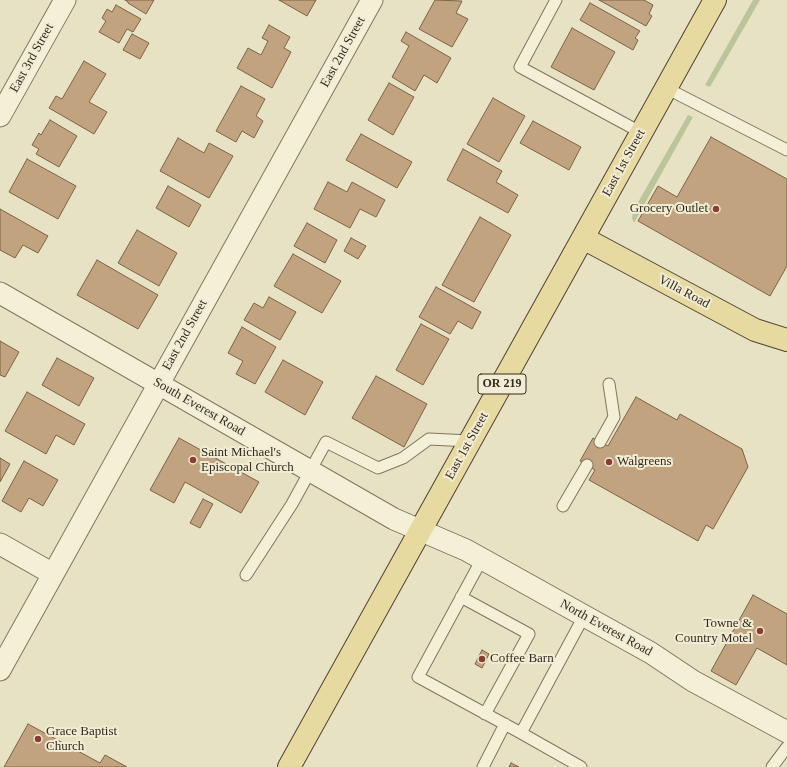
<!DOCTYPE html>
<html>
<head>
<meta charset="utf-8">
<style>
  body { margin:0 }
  canvas { display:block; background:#e8e2c5 }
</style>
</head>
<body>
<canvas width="787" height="767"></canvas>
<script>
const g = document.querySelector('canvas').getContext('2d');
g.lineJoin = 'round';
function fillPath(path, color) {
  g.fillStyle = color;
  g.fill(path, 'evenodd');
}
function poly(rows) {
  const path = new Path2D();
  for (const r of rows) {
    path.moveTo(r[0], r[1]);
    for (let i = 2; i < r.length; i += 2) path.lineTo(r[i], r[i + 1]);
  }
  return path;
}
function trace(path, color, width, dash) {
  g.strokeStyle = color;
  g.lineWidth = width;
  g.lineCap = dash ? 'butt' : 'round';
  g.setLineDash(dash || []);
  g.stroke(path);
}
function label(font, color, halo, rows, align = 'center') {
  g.font = font + ' "Times New Roman",serif';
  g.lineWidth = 4;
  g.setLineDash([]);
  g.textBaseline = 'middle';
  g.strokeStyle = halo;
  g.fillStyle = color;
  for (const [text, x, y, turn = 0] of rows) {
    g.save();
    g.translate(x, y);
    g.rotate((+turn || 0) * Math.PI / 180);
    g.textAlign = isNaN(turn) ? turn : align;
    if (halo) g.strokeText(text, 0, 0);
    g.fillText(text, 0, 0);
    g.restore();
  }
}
fillPath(poly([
  [753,0,760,0,710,87,705,85],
  [688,115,693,117,634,223,632,218,633,211]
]), '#bbc59a');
const building = poly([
  [125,0,154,0,146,14,128,3,128,2,125,0],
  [279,0,316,0,307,16,279,0],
  [435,0,462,1,456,13,468,19,452,47,419,29,435,0],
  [599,0,644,0,653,5,649,14,652,16,646,26,599,0],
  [590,3,640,31,635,38,638,40,633,50,580,20,590,3],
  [116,5,141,19,133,32,127,29,119,43,99,32,106,21,102,18,107,9,112,12,116,5],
  [269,25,290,37,284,48,291,52,272,88,237,68,248,48,261,55,268,41,262,38,269,25],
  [572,28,615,52,594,90,551,67,572,28],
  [406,32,451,58,437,83,424,75,415,91,392,77,409,46,401,41,406,32],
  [132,34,149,43,140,59,123,50,132,34],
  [84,61,106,74,89,102,107,112,94,134,49,108,56,96,62,99,84,61],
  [389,83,414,97,393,135,368,120,389,83],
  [241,86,265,99,256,116,263,121,254,138,242,131,236,142,216,131,241,86],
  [493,98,525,116,499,162,467,144,493,98],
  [50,120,77,136,59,167,36,154,39,149,32,145,39,133,41,135,50,120],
  [533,121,581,147,569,170,520,143,533,121],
  [361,134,412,162,397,188,346,160,361,134],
  [711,137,787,179,787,266,770,296,638,221,658,186,677,197,711,137],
  [178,138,204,153,209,143,233,156,209,198,160,171,178,138],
  [463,149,502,171,496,182,518,195,508,213,447,180,463,149],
  [27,159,76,186,58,219,9,192,27,159],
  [328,182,347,192,352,182,385,200,376,217,360,209,350,228,314,209,328,182],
  [168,186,201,205,189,227,156,208,168,186],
  [0,209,48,236,38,253,23,245,15,258,0,250,0,209],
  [480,217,511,235,474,302,442,285,480,217],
  [307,223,337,240,325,263,294,246,307,223],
  [137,230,177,253,159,286,118,263,137,230],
  [351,238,366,246,358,259,344,251,351,238],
  [293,254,341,281,322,313,274,286,293,254],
  [97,260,158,295,138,329,77,295,97,260],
  [436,287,481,312,472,329,458,321,450,334,419,317,436,287],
  [269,297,296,312,280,340,244,320,254,303,263,308,269,297],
  [421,324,449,339,423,385,396,370,421,324],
  [242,327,276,347,255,384,236,374,243,361,228,353,242,327],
  [0,341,19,352,5,377,0,375,0,341],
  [57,358,94,378,79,406,42,385,57,358],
  [283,360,323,382,305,415,265,392,283,360],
  [376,376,427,404,404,447,352,418,376,376],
  [27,392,85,424,74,445,56,435,46,454,5,431,27,392],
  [636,397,677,420,680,414,742,449,748,467,713,529,706,525,698,541,589,480,595,470,580,461,593,438,608,446,636,397],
  [179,438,259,482,241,513,185,482,174,503,150,490,179,438],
  [0,458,10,464,0,482,0,458],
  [24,461,58,480,43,506,29,498,21,512,2,501,24,461],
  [203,499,213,504,200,528,190,523,203,499],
  [753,595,787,614,787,665,757,648,736,685,711,671,753,595],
  [482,650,489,654,482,668,475,664,482,650],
  [28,724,100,763,105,755,127,767,4,767,28,724],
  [511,763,519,767,509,767,511,763]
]);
fillPath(building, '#c2a37f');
trace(building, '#7d6346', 1);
const service = poly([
  [556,0,520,67,642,133],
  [666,88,787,150],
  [600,442,614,417,609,384],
  [563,506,587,465],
  [482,559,418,677,521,733],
  [246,575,292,504,326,442,378,468,403,458,429,439,470,441],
  [461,597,529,634,485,714],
  [483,767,505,724],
  [581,767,521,733,584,616],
  [772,767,787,747]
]);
const minor = poly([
  [0,116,65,0],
  [0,293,394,519,466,550,651,653,693,681,787,732],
  [0,544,53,574],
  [0,670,372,0]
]);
const primary = poly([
  [583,238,755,330,787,340],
  [289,767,715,0]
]);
trace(service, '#81755d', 13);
trace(minor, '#81755d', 23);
trace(primary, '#4f4331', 24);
trace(service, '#f4efd7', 11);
trace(minor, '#f4efd7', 21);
trace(primary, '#e7daa1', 22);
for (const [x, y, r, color] of [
  [716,209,4,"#893e34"],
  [193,460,4,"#893e34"],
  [609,462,4,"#893e34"],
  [760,631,4,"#893e34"],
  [482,659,4,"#893e34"],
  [38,739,4,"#893e34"]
]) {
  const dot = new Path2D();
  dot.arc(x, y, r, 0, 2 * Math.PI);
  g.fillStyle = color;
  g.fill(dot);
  trace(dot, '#f1ecd3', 1.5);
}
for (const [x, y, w] of [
  [502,384,48]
]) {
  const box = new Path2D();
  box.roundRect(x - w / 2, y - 10, w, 20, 3);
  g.fillStyle = '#f1ecd3';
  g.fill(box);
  trace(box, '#332b1f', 1);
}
label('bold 12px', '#332b1f', null, [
  ["OR 219",502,384]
]);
label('13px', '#332b1f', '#f1ecd3', [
  ["East 2nd Street",343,52,-61],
  ["East 3rd Street",32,58,-61],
  ["East 1st Street",624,163,-61],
  ["Villa Road",684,292,28],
  ["East 2nd Street",185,335,-61],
  ["South Everest Road",199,407,30],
  ["East 1st Street",467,446,-61],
  ["North Everest Road",606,628,29]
]);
label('13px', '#332b1f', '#f1ecd3', [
  ["Grocery Outlet",708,209,"right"],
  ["Saint Michael's",201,453],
  ["Episcopal Church",201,468],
  ["Walgreens",617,462],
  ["Towne &",752,624,"right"],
  ["Country Motel",752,639,"right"],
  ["Coffee Barn",490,659],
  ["Grace Baptist",46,732],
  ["Church",46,747]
], 'left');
</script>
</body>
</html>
